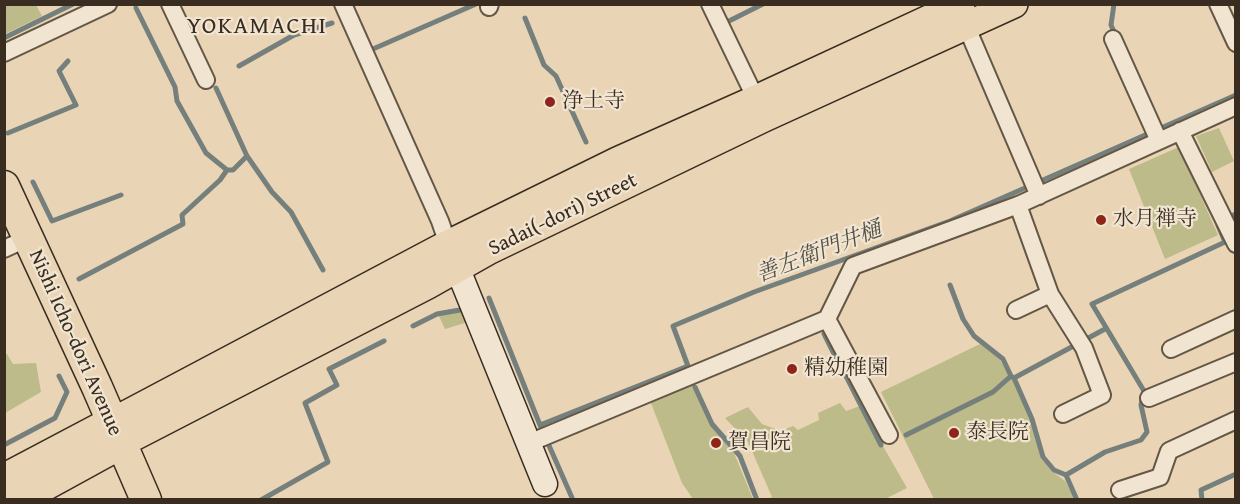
<!DOCTYPE html>
<html>
<head>
<meta charset="utf-8">
<style>
  body { margin:0 }
  #map { position:relative; width:1240px; height:504px; overflow:hidden; background:#e9d5b6; font-family:"Gentium Book Plus",serif }
  canvas { display:block }
  .frame { position:absolute; inset:0; border:6px solid #382d20; pointer-events:none }
</style>
</head>
<body>
<div id="map">
<canvas width="1240" height="504"></canvas>
<div class="frame"></div>
</div>
<script>
const g = document.querySelector('canvas').getContext('2d');
g.lineJoin = 'round';
function fillPath(path, color) {
  g.fillStyle = color;
  g.fill(path, 'evenodd');
}
function poly(rows) {
  const path = new Path2D();
  for (const r of rows) {
    path.moveTo(r[0], r[1]);
    for (let i = 2; i < r.length; i += 2) path.lineTo(r[i], r[i + 1]);
  }
  return path;
}
function trace(path, color, width, dash) {
  g.strokeStyle = color;
  g.lineWidth = width;
  g.lineCap = dash ? 'butt' : 'round';
  g.setLineDash(dash || []);
  g.stroke(path);
}
function label(font, color, halo, rows, align = 'center') {
  g.font = font + ' "Gentium Book Plus","Noto Serif JP",serif';
  g.lineWidth = 4.5;
  g.setLineDash([]);
  g.textBaseline = 'middle';
  g.strokeStyle = halo;
  g.fillStyle = color;
  for (const [text, x, y, turn = 0] of rows) {
    g.save();
    g.translate(x, y);
    g.rotate((+turn || 0) * Math.PI / 180);
    g.textAlign = isNaN(turn) ? turn : align;
    if (halo) g.strokeText(text, 0, 0);
    g.fillText(text, 0, 0);
    g.restore();
  }
}
fillPath(poly([
  [5,4,36,5,42,16,5,34],
  [1219,128,1234,161,1212,172,1196,136],
  [1179,147,1218,235,1165,259,1129,169],
  [462,307,468,322,445,329,437,312],
  [980,344,1000,360,1013,380,1031,421,1041,459,1053,472,1065,481,1075,499,934,499,881,392],
  [5,354,7,354,13,364,36,363,41,392,5,413],
  [691,381,710,425,734,453,753,499,693,499,682,483,649,398],
  [840,403,846,411,860,406,907,488,885,499,767,499,772,497,748,442,725,418,748,407,762,424,781,431,793,426,798,430,819,420,818,413]
]), '#bdbb89');
trace(poly([
  [1114,4,1111,25,1116,36],
  [136,8,175,87,177,101,206,153,227,170,233,170,247,156],
  [525,18,544,65,556,76,586,142],
  [727,22,763,4],
  [4,38,73,4],
  [373,49,476,4],
  [239,66,294,35,332,23],
  [216,88,247,156,272,192,291,212,323,270],
  [8,133,76,105,59,71,68,61],
  [33,182,52,221,121,195],
  [1233,215,1236,214],
  [79,279,183,224,182,215,220,180,227,170],
  [950,285,963,319,974,336,1003,359,1011,376],
  [489,298,540,425],
  [413,326,437,314,460,310],
  [824,334,837,360],
  [846,376,881,445],
  [1014,378,1032,419,1043,457,1054,470,1066,475],
  [695,387,712,424,740,456,757,500],
  [1144,391,1092,304,1225,242,1218,225],
  [906,435,993,392,1011,376,1014,378,1105,329],
  [4,445,55,418,67,392,59,376],
  [261,500,328,462,305,403,337,385,329,369,384,341],
  [573,500,540,425,688,366,673,326,754,292,950,221,1236,95],
  [1077,500,1066,475,1105,452,1141,440,1147,432,1141,405,1143,395],
  [1202,500,1201,490,1236,474]
]), '#757f7c', 5);
const street = poly([
  [170,4,206,80],
  [343,4,440,221,448,244],
  [710,4,756,99],
  [1218,4,1236,43],
  [489,7,490,4],
  [967,28,1039,196],
  [1113,39,1159,141],
  [4,53,108,4],
  [1180,131,1236,244],
  [1018,205,1050,294,1084,348,1102,395,1063,414],
  [4,249,28,238],
  [1016,310,1050,294],
  [827,319,889,435],
  [1171,349,1236,319],
  [1149,398,1236,362],
  [529,443,827,319,853,266,1018,205,1236,106],
  [1120,490,1160,477,1169,451,1236,420]
]);
const secondary = poly([
  [450,250,545,484]
]);
const primary = poly([
  [112,422,448,244,617,161,756,99,961,4],
  [120,444,428,285,490,250,764,118,1014,4]
]);
const highway = poly([
  [4,186,97,387,146,500],
  [4,479,112,422],
  [18,500,120,444]
]);
trace(street, '#645746', 20);
trace(secondary, '#382d20', 27);
trace(primary, '#382d20', 30);
trace(highway, '#382d20', 33);
trace(street, '#f1e4d0', 16);
trace(secondary, '#f1e4d0', 24);
trace(primary, '#e9d5b6', 27);
trace(highway, '#e9d5b6', 30);
for (const [x, y, r, color] of [
  [550,102,6,"#8f2418"],
  [1101,220,6,"#8f2418"],
  [792,369,6,"#8f2418"],
  [954,433,6,"#8f2418"],
  [716,443,6,"#8f2418"]
]) {
  const dot = new Path2D();
  dot.arc(x, y, r, 0, 2 * Math.PI);
  g.fillStyle = color;
  g.fill(dot);
  trace(dot, '#f1e4d0', 2);
}
label('21px', '#382d20', '#f1e4d0', [
  ["浄土寺",562,102],
  ["水月禅寺",1113,220],
  ["精幼稚園",804,369],
  ["泰長院",966,433],
  ["賀昌院",728,443]
], 'left');
label('21px', '#382d20', '#f1e4d0', [
  ["Sadai(-dori) Street",563,215,-26],
  ["Nishi Icho-dori Avenue",75,343,66]
]);
label('italic 22px', '#514f46', '#f1e4d0', [
  ["善左衛門井樋",819,253,-21]
]);
g.letterSpacing = '1.5px';
label('24px', '#382d20', '#f1e4d0', [
  ["YOKAMACHI",257,27]
]);
g.letterSpacing = '0px';
</script>
</body>
</html>
